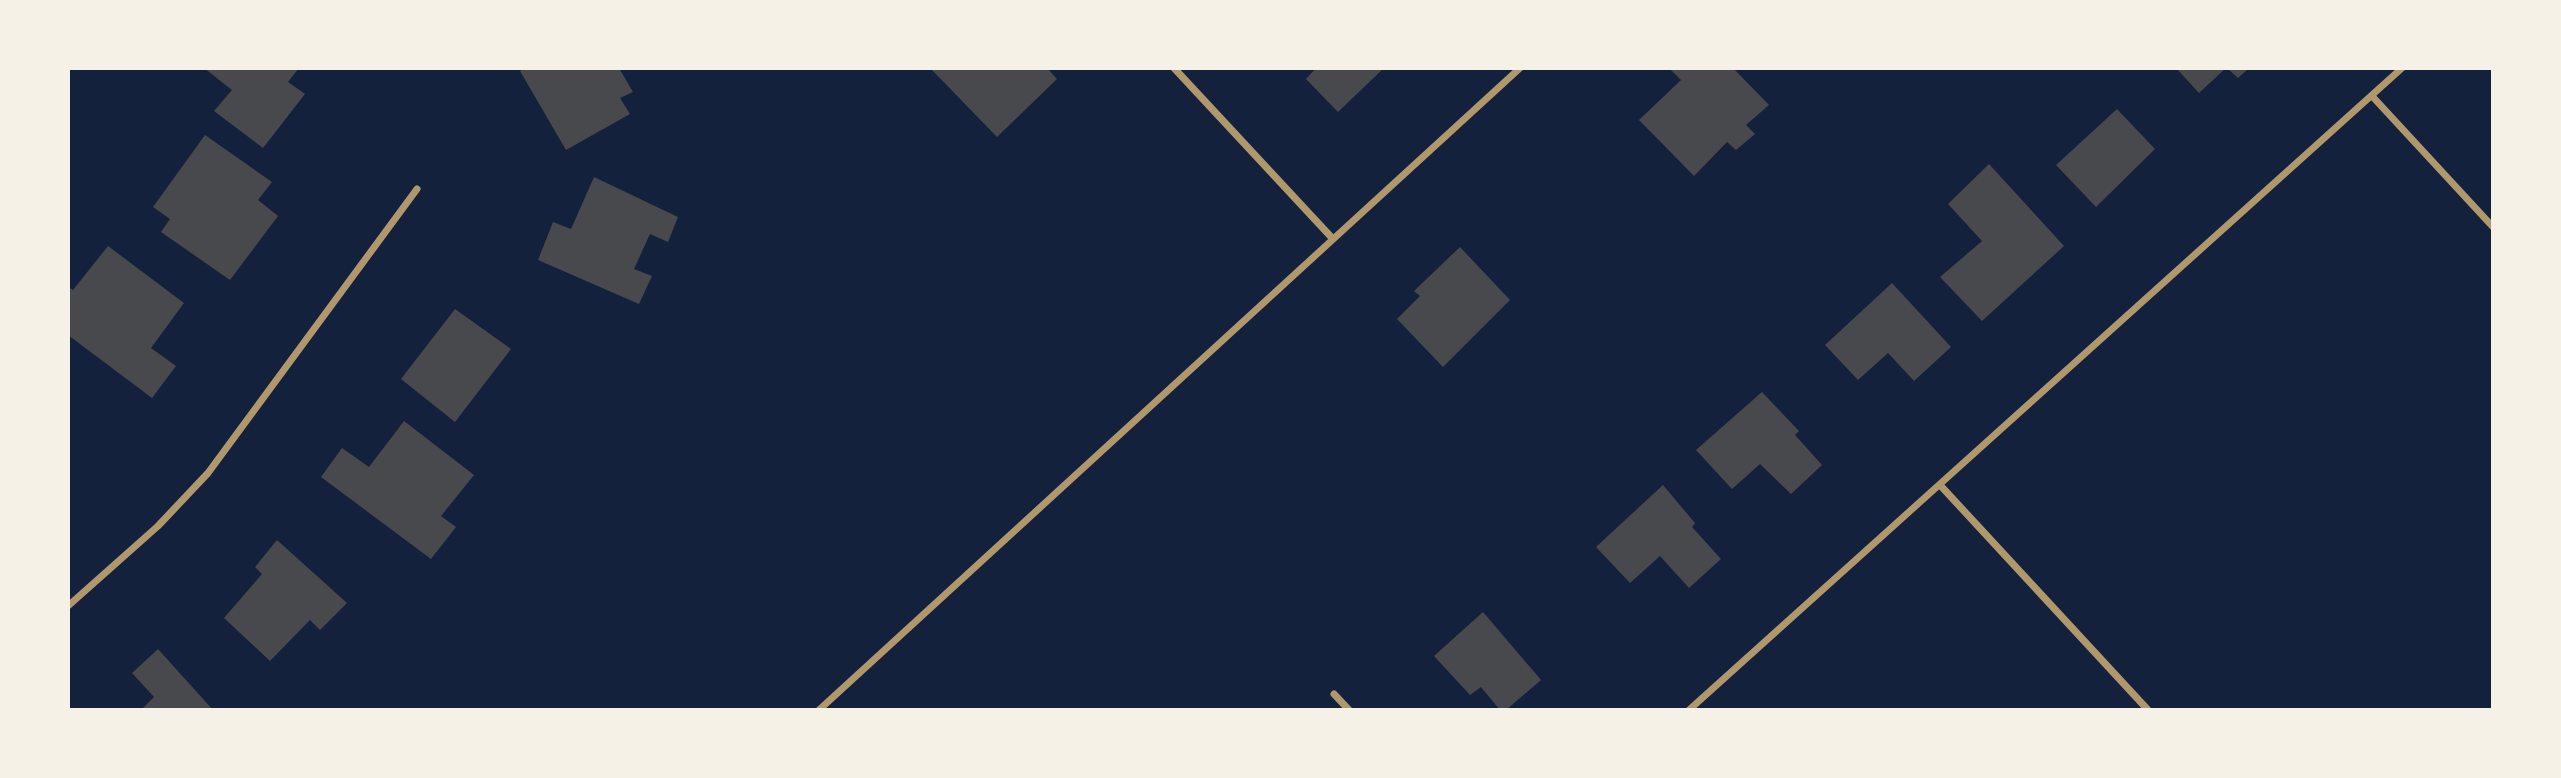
<!DOCTYPE html>
<html>
<head>
<meta charset="utf-8">
<style>
  body { margin:0 }
  #map { position:relative; width:2561px; height:778px; overflow:hidden; background:#14213d; font-family:Karla,sans-serif }
  canvas { display:block }
  .frame { position:absolute; inset:0; border:70px solid #f6f1e7; pointer-events:none }
</style>
</head>
<body>
<div id="map">
<canvas width="2561" height="778"></canvas>
<div class="frame"></div>
</div>
<script>
const g = document.querySelector('canvas').getContext('2d');
g.lineJoin = 'round';
function fillPath(path, color) {
  g.fillStyle = color;
  g.fill(path, 'evenodd');
}
function poly(rows) {
  const path = new Path2D();
  for (const r of rows) {
    path.moveTo(r[0], r[1]);
    for (let i = 2; i < r.length; i += 2) path.lineTo(r[i], r[i + 1]);
  }
  return path;
}
function trace(path, color, width, dash) {
  g.strokeStyle = color;
  g.lineWidth = width;
  g.lineCap = dash ? 'butt' : 'round';
  g.setLineDash(dash || []);
  g.stroke(path);
}
fillPath(poly([
  [204,68,299,68,288,82,305,94,263,148,214,111,232,90],
  [525,68,619,68,633,92,620,98,630,114,566,150,520,71],
  [930,68,1047,68,1057,79,997,137],
  [1316,68,1384,68,1338,112,1306,79],
  [1669,68,1733,68,1769,105,1746,125,1755,134,1736,150,1727,142,1694,176,1639,120,1681,80],
  [2176,68,2226,68,2199,93],
  [2227,68,2249,68,2238,78],
  [2117,109,2155,149,2096,207,2056,165],
  [205,135,272,182,258,200,278,216,230,280,161,232,170,219,153,207],
  [1989,164,2064,246,1982,321,1940,277,1982,241,1948,204],
  [594,177,678,217,668,242,650,234,634,269,652,276,639,304,538,260,553,222,571,229],
  [108,246,184,303,151,348,176,366,152,398,68,335,68,287,73,290],
  [1460,247,1510,300,1443,367,1397,319,1420,296,1414,291],
  [1892,283,1951,347,1914,381,1888,353,1858,380,1825,345],
  [455,309,511,349,455,422,401,379],
  [1762,392,1799,431,1795,435,1822,465,1791,494,1760,464,1732,489,1696,450],
  [404,421,474,475,441,516,456,527,431,559,321,477,342,448,369,467],
  [1663,485,1695,523,1692,527,1721,559,1689,588,1660,556,1630,583,1596,547],
  [277,540,347,603,320,630,310,620,270,661,224,618,262,574,255,567],
  [1483,612,1541,680,1506,710,1500,710,1481,687,1470,695,1434,656],
  [158,649,213,710,141,710,154,697,132,673]
]), '#48494c');
trace(poly([
  [1174,68,1333,239],
  [2372,96,2493,227],
  [1940,485,2148,710],
  [68,606,158,526,208,473,417,189],
  [1334,694,1349,710],
  [819,710,1520,68],
  [1689,710,2402,68]
]), '#b1986c', 7);
</script>
</body>
</html>
